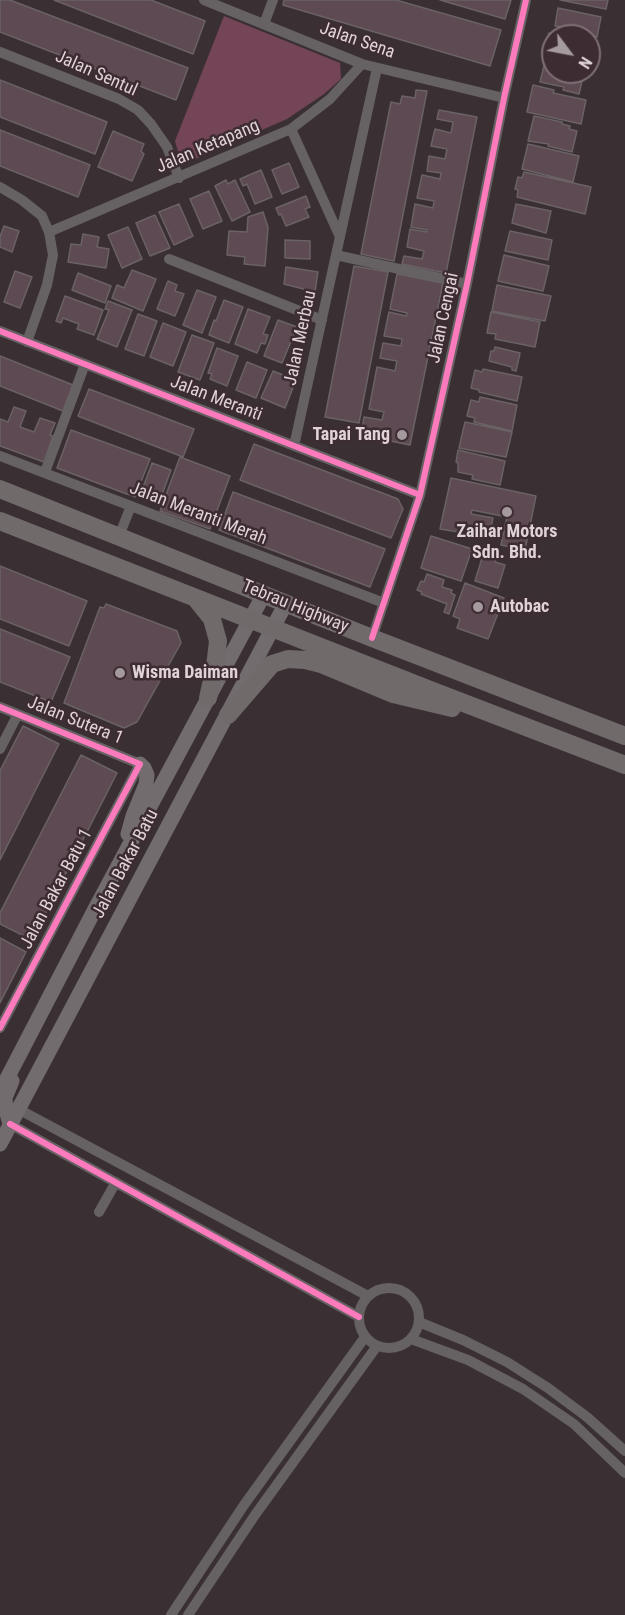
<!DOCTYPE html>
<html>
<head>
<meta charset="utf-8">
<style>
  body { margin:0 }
  #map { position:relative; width:625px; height:1615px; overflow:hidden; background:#3a3034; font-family:"Roboto Condensed",sans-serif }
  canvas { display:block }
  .north { position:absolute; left:541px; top:24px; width:60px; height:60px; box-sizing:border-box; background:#3e2c33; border:2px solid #7e6f75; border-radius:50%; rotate:122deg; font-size:16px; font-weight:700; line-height:24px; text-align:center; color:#dfd3d7 }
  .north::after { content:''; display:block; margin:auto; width:21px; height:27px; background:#a59a9e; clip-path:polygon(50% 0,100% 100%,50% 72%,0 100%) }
</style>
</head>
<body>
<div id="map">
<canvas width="625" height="1615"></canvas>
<div class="north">N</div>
</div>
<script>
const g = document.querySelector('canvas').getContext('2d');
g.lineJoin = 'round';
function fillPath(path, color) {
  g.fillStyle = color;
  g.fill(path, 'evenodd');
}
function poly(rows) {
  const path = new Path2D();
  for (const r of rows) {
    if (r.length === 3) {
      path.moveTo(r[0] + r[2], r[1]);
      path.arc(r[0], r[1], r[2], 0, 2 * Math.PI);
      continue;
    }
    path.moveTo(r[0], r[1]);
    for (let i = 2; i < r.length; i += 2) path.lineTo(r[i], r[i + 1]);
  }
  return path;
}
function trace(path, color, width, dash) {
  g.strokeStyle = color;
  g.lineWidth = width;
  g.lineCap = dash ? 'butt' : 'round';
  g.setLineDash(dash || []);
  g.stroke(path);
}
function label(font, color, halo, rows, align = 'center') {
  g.font = font + ' "Roboto Condensed",sans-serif';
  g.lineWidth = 5;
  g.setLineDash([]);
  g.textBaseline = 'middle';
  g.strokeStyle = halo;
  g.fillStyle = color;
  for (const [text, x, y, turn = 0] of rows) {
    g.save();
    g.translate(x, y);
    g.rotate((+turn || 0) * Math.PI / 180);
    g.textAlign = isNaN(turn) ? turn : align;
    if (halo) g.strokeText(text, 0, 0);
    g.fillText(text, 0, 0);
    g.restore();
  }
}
fillPath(poly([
  [224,16,340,63,341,79,324,94,287,119,182,165,175,141]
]), '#744557');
const building = poly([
  [0,0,10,0,188,68,176,100,0,32,0,0],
  [54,0,151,0,205,21,193,54,54,0],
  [284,0,396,0,501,30,490,66,283,5,284,0],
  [440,0,511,0,505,19,440,0],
  [560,0,608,0,606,9,560,0],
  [558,8,601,17,597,37,592,36,591,41,589,40,589,36,571,36,572,32,561,30,562,27,555,26,558,8],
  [549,33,564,36,553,36,553,54,544,52,549,33],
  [589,42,597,44,593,63,589,62,589,42],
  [552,59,553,72,584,72,579,94,563,90,564,87,540,82,545,62,551,63,552,59],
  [0,80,107,122,95,154,0,117,0,80],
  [533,85,554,90,553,93,586,100,581,124,527,112,533,85],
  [416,90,427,91,394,261,361,254,391,102,400,104,402,96,415,98,416,90],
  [439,110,477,117,446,273,402,264,404,256,422,259,424,251,407,247,410,229,426,232,427,230,411,227,415,204,433,208,434,201,417,198,422,175,440,179,441,173,427,171,429,156,445,159,447,149,431,146,435,129,451,133,453,122,437,119,439,110],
  [534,116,562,122,562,124,570,126,569,129,577,131,572,152,548,146,549,144,528,141,534,116],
  [0,130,90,165,78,197,0,166,0,130],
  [113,131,144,144,141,151,144,154,132,181,98,167,113,131],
  [528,144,579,156,573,182,522,169,528,144],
  [289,163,299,187,282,194,272,170,289,163],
  [261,170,272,197,255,204,247,184,243,186,240,179,261,170],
  [524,172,591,187,585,214,517,197,518,190,515,189,518,177,522,178,524,172],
  [226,180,228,184,235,180,250,212,232,221,215,186,226,180],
  [209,191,222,221,203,229,190,199,209,191],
  [306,196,310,207,305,209,309,217,286,226,281,214,279,215,276,208,306,196],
  [179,204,193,236,174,245,159,212,179,204],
  [516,204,551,211,546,233,512,223,516,204],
  [263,212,268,227,265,266,244,264,245,257,227,255,229,231,247,232,248,217,263,212],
  [155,215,170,248,150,256,136,223,155,215],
  [4,226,19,231,12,252,0,247,0,237,4,226],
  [128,227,142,259,122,268,108,235,128,227],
  [510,231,552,240,548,260,505,251,510,231],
  [83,234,99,237,97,247,109,249,106,268,68,262,71,244,81,245,83,234],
  [285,240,310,241,310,259,285,258,285,240],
  [504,255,549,266,543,291,498,281,504,255],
  [354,266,388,272,359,423,325,417,354,266],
  [286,267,318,272,315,292,284,284,286,267],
  [132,270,156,279,143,311,112,298,117,285,124,288,132,270],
  [15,271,32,277,20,308,4,302,15,271],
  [78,273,111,286,105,303,72,290,78,273],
  [397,274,443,283,410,445,361,435,364,417,382,420,384,412,369,409,377,367,395,371,397,361,380,358,383,343,401,346,402,339,384,336,389,312,406,316,407,313,390,309,397,274],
  [168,281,177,285,175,291,184,294,175,316,157,309,168,281],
  [497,285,551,296,545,321,492,311,497,285],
  [197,290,216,297,202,333,183,325,197,290],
  [65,296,103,310,94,335,77,329,79,324,63,318,61,323,56,321,65,296],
  [224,300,243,307,229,343,209,335,214,320,216,321,224,300],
  [108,301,132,310,117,347,97,339,109,310,105,309,108,301],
  [248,309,270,317,263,334,268,335,265,344,261,343,257,353,235,344,248,309],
  [491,312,540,322,535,347,495,339,496,334,487,333,491,312],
  [138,314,157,321,144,356,125,349,138,314],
  [278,320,297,327,282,363,264,356,278,320],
  [163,323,186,332,173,366,150,357,163,323],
  [192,335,214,343,200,380,178,372,192,335],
  [495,347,520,353,516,371,512,370,512,367,489,361,491,351,494,351,495,347],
  [217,348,238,356,227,386,210,379,212,374,208,373,217,348],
  [0,356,73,385,63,411,0,386,0,356],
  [247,362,267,370,256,398,236,390,247,362],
  [483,369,522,377,517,401,479,392,479,390,471,388,475,370,482,372,483,369],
  [273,371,296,380,285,408,261,398,273,371],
  [89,389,194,429,183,457,78,416,89,389],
  [480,397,517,405,512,431,474,422,475,418,467,416,471,400,479,402,480,397],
  [14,407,26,411,20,427,34,432,40,418,55,423,50,435,53,436,44,462,0,446,0,419,8,422,14,407],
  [465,422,512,432,506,457,459,448,465,422],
  [71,430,150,459,135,497,57,468,71,430],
  [254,444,398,499,403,509,391,538,240,480,254,444],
  [458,450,505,461,500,485,472,479,473,475,458,472,458,463,456,462,458,450],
  [180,457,230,476,210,529,160,511,180,457],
  [152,463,171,470,160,500,141,493,152,463],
  [451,478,536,496,525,550,501,545,507,517,472,510,471,514,493,518,489,537,440,529,451,478],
  [233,492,385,549,370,587,219,530,233,492],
  [431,536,472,549,461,581,421,568,431,536],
  [486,545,499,548,495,562,505,565,498,588,475,581,486,545],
  [0,566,87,601,69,646,0,619,0,566],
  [427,574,444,580,442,587,452,590,451,593,455,595,449,614,444,612,447,604,421,594,422,592,417,590,421,581,424,582,427,574],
  [465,583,504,598,488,639,457,628,460,619,453,616,465,583],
  [106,604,177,631,181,643,137,722,124,728,64,703,100,607,104,608,106,604],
  [0,629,70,657,51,702,0,682,0,629],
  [23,726,59,744,0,860,0,771,23,726],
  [81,755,117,773,32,940,0,924,0,913,81,755],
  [0,938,26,952,0,1003,0,938]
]);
fillPath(building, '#5e4a52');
trace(building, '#6a6264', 1.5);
trace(poly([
  [204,0,362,64,504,98],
  [264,24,273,0],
  [0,52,119,99,138,110,151,124,167,147,179,178],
  [291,129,340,237],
  [0,187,22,200,42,216,49,232,53,255,47,285,27,342],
  [49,232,291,129,330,99,362,64],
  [336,255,467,284],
  [169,259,322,320],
  [0,331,420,495],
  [294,446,377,68],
  [0,456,384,603],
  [45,472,85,364],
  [119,536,131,506],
  [372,638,420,495,467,284,504,98,526,0],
  [0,707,140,764,0,1028],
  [0,749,18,714],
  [18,1109,368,1296],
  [10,1124,359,1317],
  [99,1212,116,1182],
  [389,1318,30],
  [419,1322,463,1340,507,1362,548,1388,587,1417,625,1451],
  [411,1339,468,1360,523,1389,574,1424,625,1473],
  [171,1615,244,1505,365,1337],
  [188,1615,255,1515,377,1346]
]), '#666264', 10);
trace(poly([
  [128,834,133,816,146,784,147,775,144,768,140,764],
  [0,1092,94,911,264,594],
  [10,1124,6,1110,5,1098,12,1081],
  [0,1144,286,603]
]), '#726c6f', 15);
trace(poly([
  [0,489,372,638,625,736],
  [0,521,430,690,625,765],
  [196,599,212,619,218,641,215,667,208,698],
  [228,715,272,664,288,659,305,660,321,664,393,694,452,708]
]), '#706a6b', 18);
trace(poly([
  [0,331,420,495],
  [372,638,420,495,467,284,504,98,526,0],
  [0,707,140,764,0,1028],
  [10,1124,359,1317]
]), '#fd7abc', 6);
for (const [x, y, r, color] of [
  [402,435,6,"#a59a9e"],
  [507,512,6,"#a59a9e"],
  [478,607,6,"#a59a9e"],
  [120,673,6,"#a59a9e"]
]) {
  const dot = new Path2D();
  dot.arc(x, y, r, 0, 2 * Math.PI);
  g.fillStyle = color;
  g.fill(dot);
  trace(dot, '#3e2c33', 2);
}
label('18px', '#dfd3d7', '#3e2c33', [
  ["Jalan Sena",357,41,19],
  ["Jalan Sentul",96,74,24],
  ["Jalan Ketapang",208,147,-23],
  ["Jalan Cengai",444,318,-78],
  ["Jalan Merbau",301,338,-78],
  ["Jalan Meranti",216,399,21],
  ["Jalan Meranti Merah",198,514,21],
  ["Tebrau Highway",295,607,22],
  ["Jalan Sutera 1",75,721,22],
  ["Jalan Bakar Batu",126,864,-62],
  ["Jalan Bakar Batu 1",57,889,-62]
]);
label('bold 18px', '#dfd3d7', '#3e2c33', [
  ["Tapai Tang",390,435,"right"],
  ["Zaihar Motors",507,532,"center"],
  ["Sdn. Bhd.",507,553,"center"],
  ["Autobac",490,607],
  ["Wisma Daiman",132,673]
], 'left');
</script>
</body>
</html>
